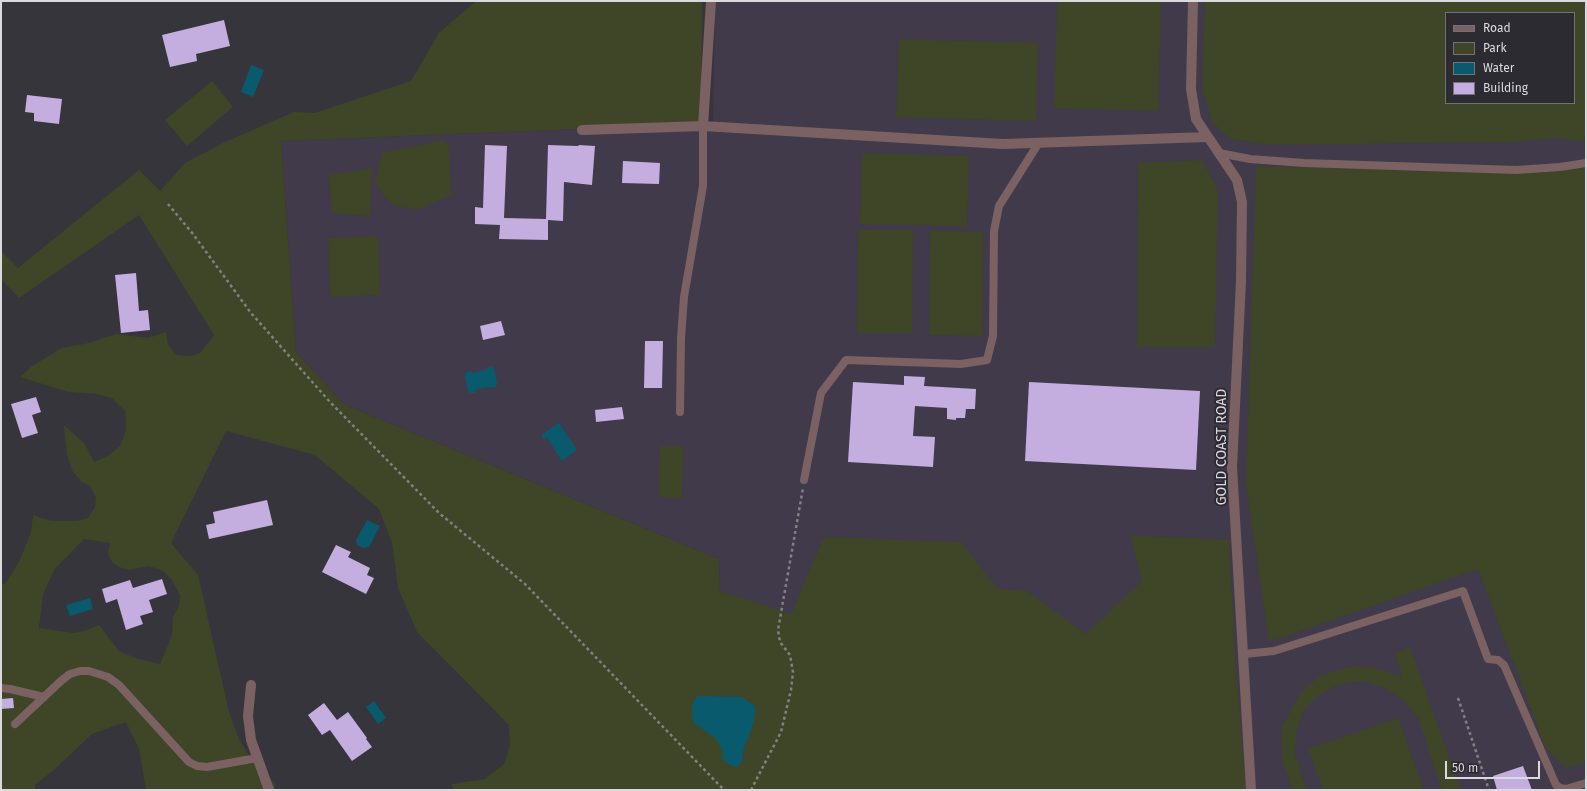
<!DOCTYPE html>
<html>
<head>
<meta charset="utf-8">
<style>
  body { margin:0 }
  #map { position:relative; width:1587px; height:791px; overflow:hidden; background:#36353b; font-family:"Fira Sans",sans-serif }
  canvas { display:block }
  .frame { position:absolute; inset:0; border:2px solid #dad9dd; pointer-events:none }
  .legend { position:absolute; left:1445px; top:12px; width:130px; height:92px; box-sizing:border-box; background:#2c2b31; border:1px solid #727176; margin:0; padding:5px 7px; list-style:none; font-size:12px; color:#dad9dd }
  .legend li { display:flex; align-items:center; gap:8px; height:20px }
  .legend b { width:20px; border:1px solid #727176 }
  .scale { position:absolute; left:1445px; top:761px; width:95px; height:18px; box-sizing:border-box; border:2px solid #dad9dd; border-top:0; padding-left:5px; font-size:12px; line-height:14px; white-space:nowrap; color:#dad9dd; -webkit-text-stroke:3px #2c2b31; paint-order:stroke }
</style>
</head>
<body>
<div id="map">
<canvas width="1587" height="791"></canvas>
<div class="frame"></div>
<ul class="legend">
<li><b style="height:5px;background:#7b6162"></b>Road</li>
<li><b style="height:11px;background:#3f4527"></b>Park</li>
<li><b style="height:11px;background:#0a5a6d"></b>Water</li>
<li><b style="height:11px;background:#c4addf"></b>Building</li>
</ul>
<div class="scale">50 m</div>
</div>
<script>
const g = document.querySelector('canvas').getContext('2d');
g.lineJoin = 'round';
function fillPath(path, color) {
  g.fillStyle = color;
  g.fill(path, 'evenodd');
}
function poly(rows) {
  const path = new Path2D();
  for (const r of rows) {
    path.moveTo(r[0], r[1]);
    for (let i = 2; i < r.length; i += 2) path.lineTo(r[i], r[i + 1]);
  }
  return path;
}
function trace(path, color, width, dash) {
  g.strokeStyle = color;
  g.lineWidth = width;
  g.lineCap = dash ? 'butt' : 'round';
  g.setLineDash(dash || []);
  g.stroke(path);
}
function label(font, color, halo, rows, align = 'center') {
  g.font = font + ' "Fira Sans",sans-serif';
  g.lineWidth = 4;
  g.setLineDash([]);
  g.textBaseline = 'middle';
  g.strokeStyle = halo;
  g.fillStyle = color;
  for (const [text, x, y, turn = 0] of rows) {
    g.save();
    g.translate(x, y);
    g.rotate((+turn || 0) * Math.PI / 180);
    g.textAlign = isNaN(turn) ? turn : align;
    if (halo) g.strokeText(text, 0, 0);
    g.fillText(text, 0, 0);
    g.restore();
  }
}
fillPath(poly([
  [715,1,1586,1,1586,790,693,790,631,728,720,591,719,559,343,404,296,352,281,141,701,124,713,126],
  [1446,13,1574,13,1574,103,1446,103]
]), '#403a4b');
fillPath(poly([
  [476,1,702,1,701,124,281,141,296,352,343,404,719,559,720,591,791,614,824,537,961,542,998,589,1027,591,1086,634,1142,581,1130,535,1229,540,1235,656,1246,790,453,790,452,784,485,779,504,764,510,746,509,725,417,632,398,588,392,543,379,509,315,455,226,431,171,543,198,575,229,712,239,739,249,756,258,768,275,783,275,790,146,790,139,749,126,722,92,734,55,769,35,785,35,790,1,790,1,585,6,583,20,560,31,532,33,515,51,521,77,521,88,518,95,507,96,497,90,486,82,482,73,472,67,455,64,425,85,444,94,462,108,456,120,446,126,430,125,411,112,398,97,394,68,392,20,377,32,366,62,348,89,343,116,334,148,338,166,332,168,345,176,355,183,356,191,356,200,353,214,335,139,215,19,298,1,279,1,251,18,268,139,170,160,191,185,163,225,142,294,112,315,113,411,81,439,33],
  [84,539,110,543,108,554,112,562,119,567,129,570,149,566,163,571,172,580,180,595,179,606,173,617,172,635,160,664,138,659,119,651,99,625,84,631,74,633,39,628,43,594,55,569],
  [718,696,742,697,748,739,744,747,742,760,723,759,722,748,716,739],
  [1057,1,1161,1,1158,111,1054,108],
  [1205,1,1586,1,1586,142,1557,138,1509,142,1268,145,1229,138,1212,122,1202,86],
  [1446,13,1574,13,1574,103,1446,103],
  [899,39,1038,43,1036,121,896,117],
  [212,81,233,107,187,146,165,120],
  [443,140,449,145,451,195,417,210,396,206,387,200,375,182,382,153],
  [862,153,969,156,967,226,860,224],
  [1202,160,1218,190,1215,347,1137,347,1138,163],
  [1586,164,1586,762,1566,768,1546,749,1478,569,1269,642,1246,484,1256,167],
  [372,168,370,216,332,213,329,175],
  [858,230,913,230,912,333,857,333],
  [930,231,983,232,982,336,929,335],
  [378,236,380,295,330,297,328,238],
  [660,446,683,446,682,498,659,497],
  [1410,647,1461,790,1442,790,1418,718,1403,700,1387,689,1366,681,1340,684,1320,694,1304,710,1297,729,1295,754,1307,790,1293,790,1282,761,1282,727,1301,692,1318,677,1344,668,1361,666,1382,670,1402,677,1395,654],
  [1398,718,1424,790,1323,790,1308,749]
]), '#3f4527');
fillPath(poly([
  [251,65,264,70,253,97,241,92],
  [491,366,494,368,497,384,496,387,491,388,488,387,477,389,475,393,470,393,468,391,465,376,466,372,470,371,474,373,484,370],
  [559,423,577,450,562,461,547,438,544,440,541,435],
  [367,520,380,526,369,547,363,548,357,545,356,541],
  [90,598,93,609,70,616,66,605],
  [697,696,742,697,755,706,755,717,748,739,744,747,742,761,738,767,731,766,723,759,722,748,716,739,693,722,692,705],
  [374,701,386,718,378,724,366,707]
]), '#0a5a6d');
fillPath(poly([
  [224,20,230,46,196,54,197,61,170,67,162,35],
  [27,95,62,99,59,124,34,121,34,113,25,112],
  [485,145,507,146,504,218,546,219,548,145,578,146,579,145,595,146,592,185,564,182,563,221,548,220,548,240,499,239,500,225,475,224,475,207,483,208],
  [623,161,660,163,659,184,622,183],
  [136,273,139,311,148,310,150,330,121,333,115,275],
  [501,321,505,335,483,340,480,326],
  [645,341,663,341,662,388,644,388],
  [904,376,925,377,924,386,976,389,975,409,966,409,965,418,956,418,956,420,947,419,947,408,915,406,913,436,935,437,933,467,848,462,853,382,904,385],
  [1029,382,1200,391,1196,470,1025,461],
  [36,397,41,412,32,415,38,433,22,438,11,404],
  [622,407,624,419,596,422,595,410],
  [267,500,273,525,209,539,206,525,215,523,213,512],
  [336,545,351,552,348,557,370,568,367,575,374,578,366,594,322,572],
  [162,579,167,594,149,600,153,612,140,616,143,624,126,630,117,599,106,603,102,589,130,580,133,588],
  [13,698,14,708,1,709,1,699],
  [324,703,337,720,348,712,367,738,366,739,372,747,352,761,330,730,322,735,308,715],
  [1523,766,1532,790,1497,790,1493,776]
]), '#c4addf');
trace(poly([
  [168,204,193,234,251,313,330,402,439,513,525,584,724,790],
  [1458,698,1489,790],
  [751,790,781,732,791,690,793,672,790,655,780,642,778,630,803,488]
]), '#818085', 2.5, [3, 3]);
trace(poly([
  [1219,153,1250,159,1304,163,1516,170,1560,167,1586,163],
  [680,412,681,338,684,297,703,186,703,126],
  [804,480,821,393,846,360,961,364,987,360,993,336,994,231,999,206,1038,144],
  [1244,654,1274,651,1463,591,1488,659,1498,660,1504,665,1556,785,1560,788,1566,789,1586,783],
  [1,688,10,689,44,697],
  [15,724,62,680,70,674,80,671,89,671,108,677,119,685,189,762,197,766,207,767,257,758]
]), '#7b6162', 8);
trace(poly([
  [1193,1,1191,89,1196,119,1237,180,1242,202,1241,281,1232,467,1251,790],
  [703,126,711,1],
  [582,130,703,126,1003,144,1207,137],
  [251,685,248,716,251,740,269,790]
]), '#7b6162', 10);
label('14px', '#dad9dd', '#2c2b31', [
  ["GOLD COAST ROAD",1222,447,-90]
]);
</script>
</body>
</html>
